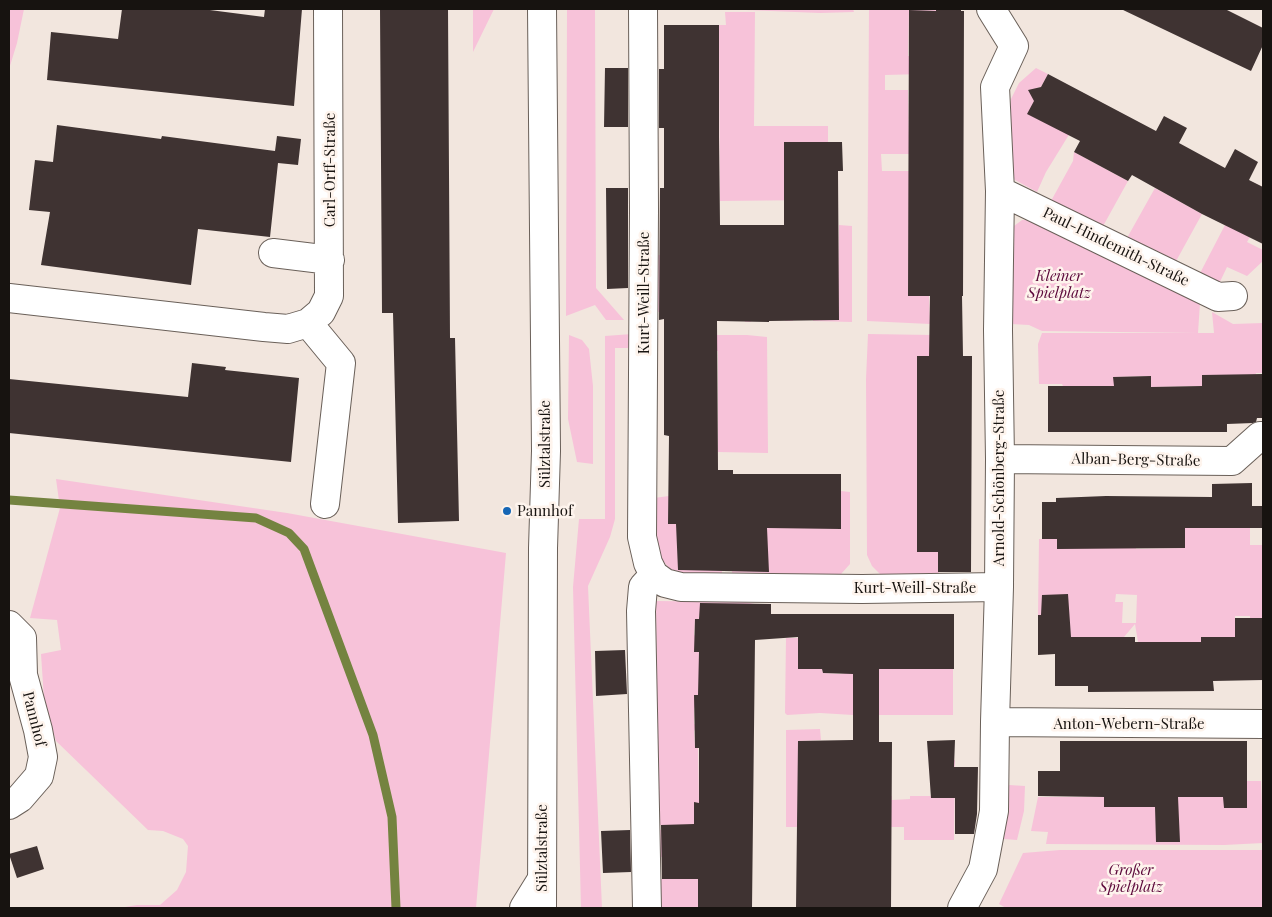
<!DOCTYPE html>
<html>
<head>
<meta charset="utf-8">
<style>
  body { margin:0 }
  #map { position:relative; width:1272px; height:917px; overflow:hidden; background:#f2e6de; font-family:"Playfair Display",serif }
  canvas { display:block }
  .frame { position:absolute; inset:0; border:10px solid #171310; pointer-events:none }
</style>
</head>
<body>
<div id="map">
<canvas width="1272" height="917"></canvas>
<div class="frame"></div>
</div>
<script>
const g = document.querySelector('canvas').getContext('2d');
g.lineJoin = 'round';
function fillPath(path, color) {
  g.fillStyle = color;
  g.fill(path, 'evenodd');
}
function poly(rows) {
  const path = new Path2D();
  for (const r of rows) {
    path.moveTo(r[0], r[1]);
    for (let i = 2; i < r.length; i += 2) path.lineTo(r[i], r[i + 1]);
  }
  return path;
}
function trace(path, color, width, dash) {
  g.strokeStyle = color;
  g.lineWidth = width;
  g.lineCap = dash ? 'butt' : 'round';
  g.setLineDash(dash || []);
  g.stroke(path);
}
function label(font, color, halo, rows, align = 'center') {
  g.font = font + ' "Playfair Display",serif';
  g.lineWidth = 5;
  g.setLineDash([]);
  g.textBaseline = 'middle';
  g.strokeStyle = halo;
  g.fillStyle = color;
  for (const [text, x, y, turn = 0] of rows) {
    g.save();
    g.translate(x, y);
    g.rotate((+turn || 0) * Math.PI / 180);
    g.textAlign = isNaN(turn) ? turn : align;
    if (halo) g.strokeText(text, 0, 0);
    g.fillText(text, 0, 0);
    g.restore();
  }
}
fillPath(poly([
  [9,9,24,9,17,43,9,69],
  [473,9,494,9,473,52],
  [567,9,595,9,596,288,624,320,606,320,595,305,566,316],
  [721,9,853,9,854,12,820,13],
  [869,9,936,9,936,11,909,11,908,56,934,56,922,74,885,75,885,90,908,90,909,136,924,154,881,154,882,171,909,171,929,296,930,324,867,321],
  [725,12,755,12,754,126,828,126,828,142,814,200,720,201,719,25,726,25],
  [1036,68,1048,74,1041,87,1036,88,1031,95,1078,120,1046,172,1037,192,1015,180,1009,171,1007,134,1011,99,1019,83],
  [1074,152,1128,181,1102,228,1051,201,1073,161],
  [1155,188,1202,214,1175,263,1127,238],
  [1022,220,1030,220,1200,303,1198,333,1042,331,1029,325,1011,324,1014,226],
  [839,225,852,226,852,322,813,321,813,308,793,307,793,321,785,321,785,308,752,309,751,322,745,322,745,311,688,320,664,319,663,312,653,312,654,255,664,255,838,280],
  [1225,225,1250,237,1247,242,1263,250,1263,261,1247,276,1227,267,1218,286,1198,277],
  [1212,312,1233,324,1263,323,1263,373,1256,373,1255,378,1227,375,1202,375,1202,386,1151,387,1151,376,1114,377,1114,386,1063,386,1062,384,1039,384,1038,344,1042,333,1214,333],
  [632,334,628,348,615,348,615,519,610,537,588,586,602,908,581,908,573,587,579,519,605,519,605,336],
  [868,334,932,335,938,356,917,357,917,401,957,507,917,507,917,552,938,552,939,574,971,573,972,578,881,575,872,566,867,555,866,379],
  [569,335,582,340,589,349,593,386,593,464,577,462,568,419],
  [704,335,747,335,767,337,768,453,718,452,718,351,702,351],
  [56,479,287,513,506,553,476,908,119,908,137,905,160,905,177,890,186,872,188,846,183,839,163,831,148,830,56,741,44,699,41,654,61,650,57,620,30,618,60,508],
  [841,491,850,492,850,564,841,574,829,577,732,578,732,568,722,568,722,578,676,576,656,553,654,498,669,496,669,524,690,524,732,528,795,528],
  [1135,526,1136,549,1184,548,1185,527,1250,528,1250,545,1263,545,1263,626,1250,626,1250,616,1235,616,1235,641,1219,637,1202,637,1201,642,1138,642,1135,624,1124,637,1064,637,1064,616,1038,615,1039,539,1057,539,1057,548],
  [1116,594,1137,595,1136,623,1122,623,1123,602,1115,602],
  [656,601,746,602,754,604,699,615,699,619,695,619,694,635,699,636,699,705,694,708,694,724,699,725,694,731,695,747,698,748,699,803,694,803,698,866,698,908,659,908,658,879,667,879,670,857,658,857,658,830,666,830,666,825,658,825],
  [786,638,798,638,798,669,822,669,823,673,840,674,866,669,935,669,953,654,953,715,879,715,853,706,853,715,820,713,787,715,785,713],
  [820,729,821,740,798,741,798,795,892,796,892,800,910,799,910,796,935,796,935,760,955,760,954,840,904,840,904,827,891,827,817,841,797,840,797,827,786,827,786,730],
  [1247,781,1261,781,1262,807,1263,807,1263,843,1224,845,1046,844,1048,832,1031,831,1038,797,1104,797,1105,807,1130,807,1131,796,1247,797],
  [1009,785,1025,786,1024,811,1017,840,1004,839],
  [1060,850,1263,850,1263,908,1006,908,999,904,1023,853]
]), '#f7c2d9');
trace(poly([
  [9,500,256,518,289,533,304,549,373,735,392,817,396,908]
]), '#748340', 9);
fillPath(poly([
  [122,9,202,9,264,17,265,9,302,9,294,106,47,80,51,32,118,39],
  [380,9,448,9,450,338,455,338,459,521,398,523,393,313,382,313],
  [936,9,961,9,961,11,964,11,963,296,962,296,963,356,972,356,971,572,938,572,938,552,917,552,917,356,929,356,930,296,908,296,909,10,936,11],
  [1121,9,1225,9,1263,28,1263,45,1251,71],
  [664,25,719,25,719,137,720,225,784,225,784,142,842,142,843,171,838,171,839,320,769,321,769,322,717,321,718,470,733,470,733,474,841,474,841,529,767,528,769,572,678,570,676,524,668,524,669,436,664,435,664,319,659,320,660,188,664,188,664,128,659,128,659,69,664,69],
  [605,68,628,68,628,127,604,127],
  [1048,74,1156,131,1164,116,1187,128,1179,143,1225,168,1235,149,1258,162,1249,180,1263,187,1263,244,1202,214,1132,175,1128,181,1074,152,1080,141,1027,114,1034,101,1028,90,1041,87],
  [57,125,161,139,162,136,275,151,277,136,301,139,298,165,278,163,270,237,198,229,191,285,41,265,50,212,29,210,35,160,53,162],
  [606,188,628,188,628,288,607,289],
  [192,363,226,367,225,370,299,378,291,462,9,433,9,379,188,397],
  [1263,374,1263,418,1257,418,1256,422,1253,423,1227,424,1227,432,1048,432,1048,386,1114,386,1113,377,1151,376,1151,387,1202,386,1202,375],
  [1252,483,1252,506,1263,506,1263,528,1185,528,1185,548,1057,549,1057,539,1042,539,1042,502,1056,502,1056,498,1106,496,1212,497,1212,484],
  [1068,594,1071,637,1135,637,1135,642,1201,642,1201,637,1235,637,1235,618,1263,618,1263,680,1213,681,1214,691,1088,692,1088,686,1055,686,1055,654,1038,655,1038,615,1041,615,1042,595],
  [700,603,771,604,771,614,954,614,954,669,879,669,879,742,892,742,891,908,796,908,798,741,853,740,853,674,823,673,822,669,798,669,798,637,755,640,752,908,698,908,698,879,662,879,661,825,694,824,694,802,699,803,699,748,695,748,694,695,698,695,699,652,694,652,695,619,699,619],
  [625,650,627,694,596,696,595,651],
  [955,740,954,767,978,767,977,814,974,834,955,834,955,798,931,798,927,741],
  [1060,741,1247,741,1247,808,1224,808,1223,797,1178,797,1180,842,1156,842,1155,807,1104,807,1104,797,1038,796,1038,771,1060,771],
  [630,830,631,872,603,873,601,831],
  [37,846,44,869,17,878,9,854]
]), '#3f3332');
const minor = poly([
  [643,9,644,210,642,537,648,563,654,575,665,583,681,587,862,589,999,587],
  [1000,191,1218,297,1233,296],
  [273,253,330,260],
  [9,298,264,327,288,329,308,323,321,312,329,296,328,9],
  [308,323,341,363,325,504],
  [1000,459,1232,461,1260,436,1263,436],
  [9,625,22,638,23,675,38,730,43,757,39,776,20,798,9,805],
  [995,722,1263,724],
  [524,908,542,879],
  [647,908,641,611,643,587,654,575],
  [962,908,983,869,994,811,995,722,999,587,1000,459,998,330,1000,191,995,87,1014,46,991,9]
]);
const major = poly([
  [542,9,546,451,543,548,542,908]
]);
trace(minor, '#6a6059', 30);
trace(major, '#6a6059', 30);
trace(minor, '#fff', 28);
trace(major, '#fff', 28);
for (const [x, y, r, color] of [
  [507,511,5,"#1666b5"]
]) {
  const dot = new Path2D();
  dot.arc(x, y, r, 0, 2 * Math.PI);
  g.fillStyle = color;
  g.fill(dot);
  trace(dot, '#fef4ed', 2);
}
label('15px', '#171310', '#fef4ed', [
  ["Carl-Orff-Straße",330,170,-90],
  ["Paul-Hindemith-Straße",1116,247,26],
  ["Kurt-Weill-Straße",644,293,-90],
  ["Sülztalstraße",545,444,-90],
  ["Alban-Berg-Straße",1136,460,1],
  ["Arnold-Schönberg-Straße",999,478,-90],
  ["Kurt-Weill-Straße",915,588],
  ["Pannhof",34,719,76],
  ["Anton-Webern-Straße",1129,724],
  ["Sülztalstraße",542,848,-90]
]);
label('italic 15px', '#5b073a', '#fef4ed', [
  ["Kleiner",1059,276],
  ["Spielplatz",1059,293],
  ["Großer",1131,870],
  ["Spielplatz",1131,887]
]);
label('15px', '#171310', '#fef4ed', [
  ["Pannhof",517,511]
], 'left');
</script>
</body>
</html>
